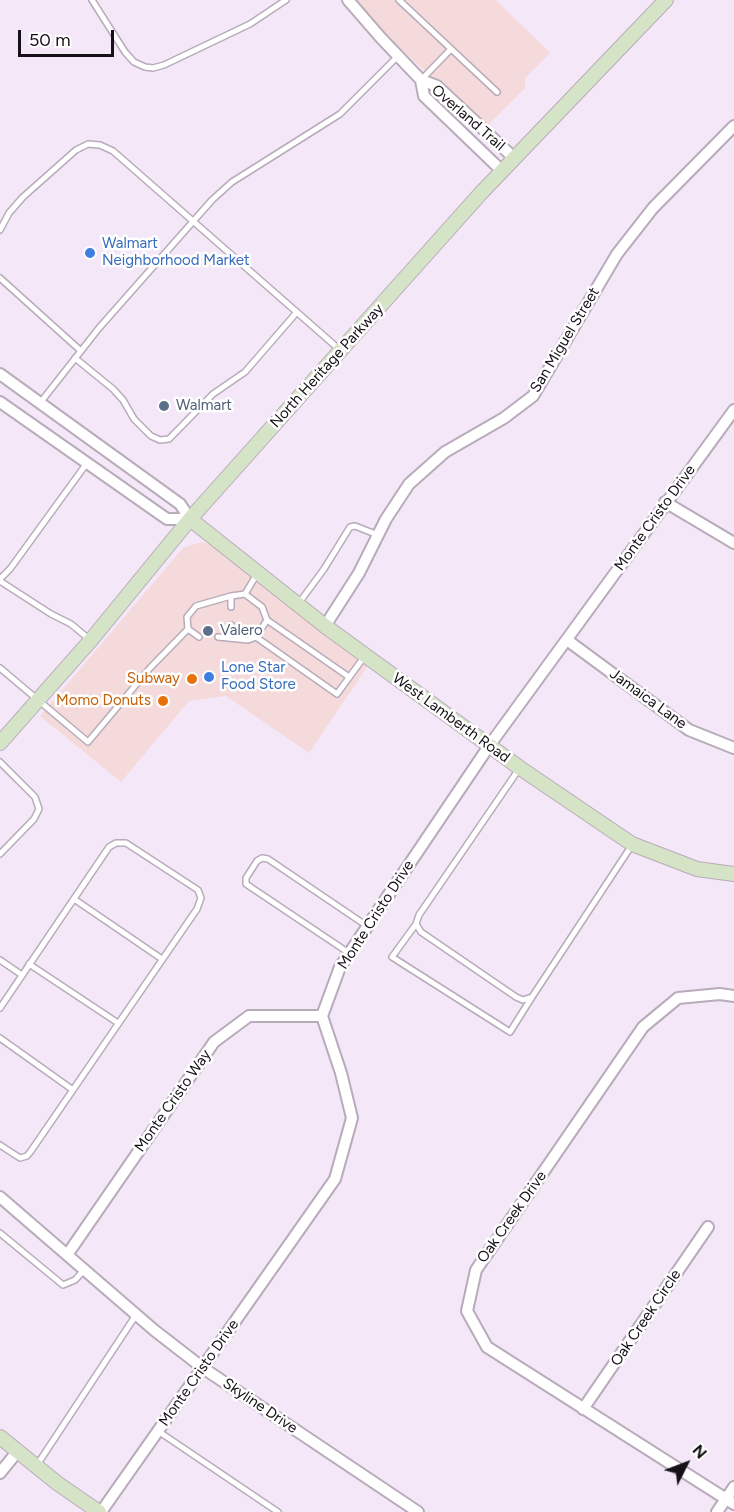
<!DOCTYPE html>
<html>
<head>
<meta charset="utf-8">
<style>
  body { margin:0 }
  #map { position:relative; width:734px; height:1512px; overflow:hidden; background:#f4e7f7; font-family:Figtree,sans-serif }
  canvas { display:block }
  .north { position:absolute; left:656px; top:1434px; width:60px; height:60px; -webkit-text-stroke:4px #fff; paint-order:stroke; rotate:48deg; font-size:16px; font-weight:700; line-height:24px; text-align:center; color:#161117 }
  .north::after { content:''; display:block; margin:auto; width:21px; height:27px; background:#161117; clip-path:polygon(50% 0,100% 100%,50% 72%,0 100%) }
  .scale { position:absolute; left:18px; top:30px; width:96px; height:27px; box-sizing:border-box; border:3px solid #161117; border-top:0; padding-left:8px; font-size:18px; line-height:21px; white-space:nowrap; color:#161117; -webkit-text-stroke:4px #fff; paint-order:stroke }
</style>
</head>
<body>
<div id="map">
<canvas width="734" height="1512"></canvas>
<div class="north">N</div>
<div class="scale">50 m</div>
</div>
<script>
const g = document.querySelector('canvas').getContext('2d');
g.lineJoin = 'round';
function fillPath(path, color) {
  g.fillStyle = color;
  g.fill(path, 'evenodd');
}
function poly(rows) {
  const path = new Path2D();
  for (const r of rows) {
    path.moveTo(r[0], r[1]);
    for (let i = 2; i < r.length; i += 2) path.lineTo(r[i], r[i + 1]);
  }
  return path;
}
function trace(path, color, width, dash) {
  g.strokeStyle = color;
  g.lineWidth = width;
  g.lineCap = dash ? 'butt' : 'round';
  g.setLineDash(dash || []);
  g.stroke(path);
}
function label(font, color, halo, rows, align = 'center') {
  g.font = font + ' Figtree,sans-serif';
  g.lineWidth = 5;
  g.setLineDash([]);
  g.textBaseline = 'middle';
  g.strokeStyle = halo;
  g.fillStyle = color;
  for (const [text, x, y, turn = 0] of rows) {
    g.save();
    g.translate(x, y);
    g.rotate((+turn || 0) * Math.PI / 180);
    g.textAlign = isNaN(turn) ? turn : align;
    if (halo) g.strokeText(text, 0, 0);
    g.fillText(text, 0, 0);
    g.restore();
  }
}
fillPath(poly([
  [355,0,496,0,550,53,525,78,525,88,486,127,367,18],
  [202,542,210,545,369,664,309,753,226,696,189,701,121,782,40,716,183,548]
]), '#f5dadc');
const lane = poly([
  [92,0,125,52,134,62,145,67,153,68,164,65,250,24,286,0],
  [399,0,497,92],
  [421,80,451,49],
  [0,230,9,213,23,197,76,150,88,144,100,145,113,151,340,350],
  [0,278,81,351],
  [75,358,113,389,123,400,134,419,151,436,160,440,169,439,213,394,245,372,297,312],
  [40,403,99,328,212,200,232,182,340,114,398,56],
  [0,579,10,569,87,463],
  [0,581,51,614,71,624,89,639],
  [245,594,257,574],
  [299,603,324,569,350,527,355,526,378,535],
  [231,607,231,596],
  [231,625,231,637],
  [188,629,187,617,196,606,231,596,245,594,262,607,267,620,349,677],
  [218,637,248,640,256,637,337,694,364,657],
  [256,637,267,620],
  [0,668,88,742,150,668,188,629,199,637],
  [0,762,35,797,39,809,34,819,0,854],
  [519,769,419,915,416,924,421,932,516,997,523,1000,532,997,632,845],
  [74,899,162,959],
  [416,924,392,957,510,1032,532,997],
  [349,953,246,884,246,878,257,861,262,858,268,859,367,926],
  [0,960,22,975],
  [29,964,118,1023],
  [0,1008,109,847,116,843,126,843,198,890,201,898,197,909,31,1151,27,1156,20,1158,0,1145],
  [0,1038,73,1090],
  [0,1233,63,1285,75,1280,84,1270],
  [158,1431,278,1512],
  [37,1465,136,1315]
]);
const street = poly([
  [348,0,381,38,421,80,437,86,514,158],
  [421,80,424,96,502,171],
  [0,374,180,504,190,519],
  [0,402,167,519,190,519],
  [665,502,734,543],
  [325,626,359,573,386,519,409,484,445,452,504,418,533,396,617,254,653,208,734,126],
  [567,640,689,730,734,748],
  [734,996,720,994,678,998,643,1027,476,1270,467,1311,487,1347,734,1504],
  [0,1197,154,1330,203,1368,418,1512],
  [67,1255,214,1042,249,1016,322,1016],
  [583,1409,708,1227],
  [0,1473,17,1452],
  [101,1512,335,1179,352,1118,341,1073,322,1016,340,967,489,746,734,410],
  [717,1512,734,1487]
]);
const secondary = poly([
  [190,519,325,626,520,768,632,844,697,869,734,874],
  [0,743,91,640,190,519,481,193,666,0],
  [0,1437,57,1483,99,1512]
]);
trace(lane, '#b8abba', 8);
trace(street, '#b8abba', 14);
trace(secondary, '#b8abba', 16);
trace(lane, '#fff', 5);
trace(street, '#fff', 10);
trace(secondary, '#d5e4c7', 14);
for (const [x, y, r, color] of [
  [90,253,6,"#3f7fe0"],
  [164,406,6,"#5c6f8a"],
  [208,631,6,"#5c6f8a"],
  [209,677,6,"#3f7fe0"],
  [192,679,6,"#e8710a"],
  [163,701,6,"#e8710a"]
]) {
  const dot = new Path2D();
  dot.arc(x, y, r, 0, 2 * Math.PI);
  g.fillStyle = color;
  g.fill(dot);
  trace(dot, '#fff', 2);
}
label('15px', '#161117', '#fff', [
  ["Overland Trail",468,118,41],
  ["San Miguel Street",565,340,-59],
  ["North Heritage Parkway",327,366,-48],
  ["Monte Cristo Drive",655,518,-54],
  ["Jamaica Lane",648,699,36],
  ["West Lamberth Road",451,718,36],
  ["Monte Cristo Drive",376,915,-57],
  ["Monte Cristo Way",173,1101,-55],
  ["Oak Creek Drive",512,1217,-55],
  ["Oak Creek Circle",646,1318,-56],
  ["Monte Cristo Drive",199,1373,-55],
  ["Skyline Drive",260,1406,34]
]);
label('15px', '#366cbe', '#fff', [
  ["Walmart",102,244],
  ["Neighborhood Market",102,261],
  ["Lone Star",221,668],
  ["Food Store",221,685]
], 'left');
label('15px', '#4e5e75', '#fff', [
  ["Walmart",176,406],
  ["Valero",220,631]
], 'left');
label('15px', '#c56008', '#fff', [
  ["Subway",180,679],
  ["Momo Donuts",151,701]
], 'right');
</script>
</body>
</html>
